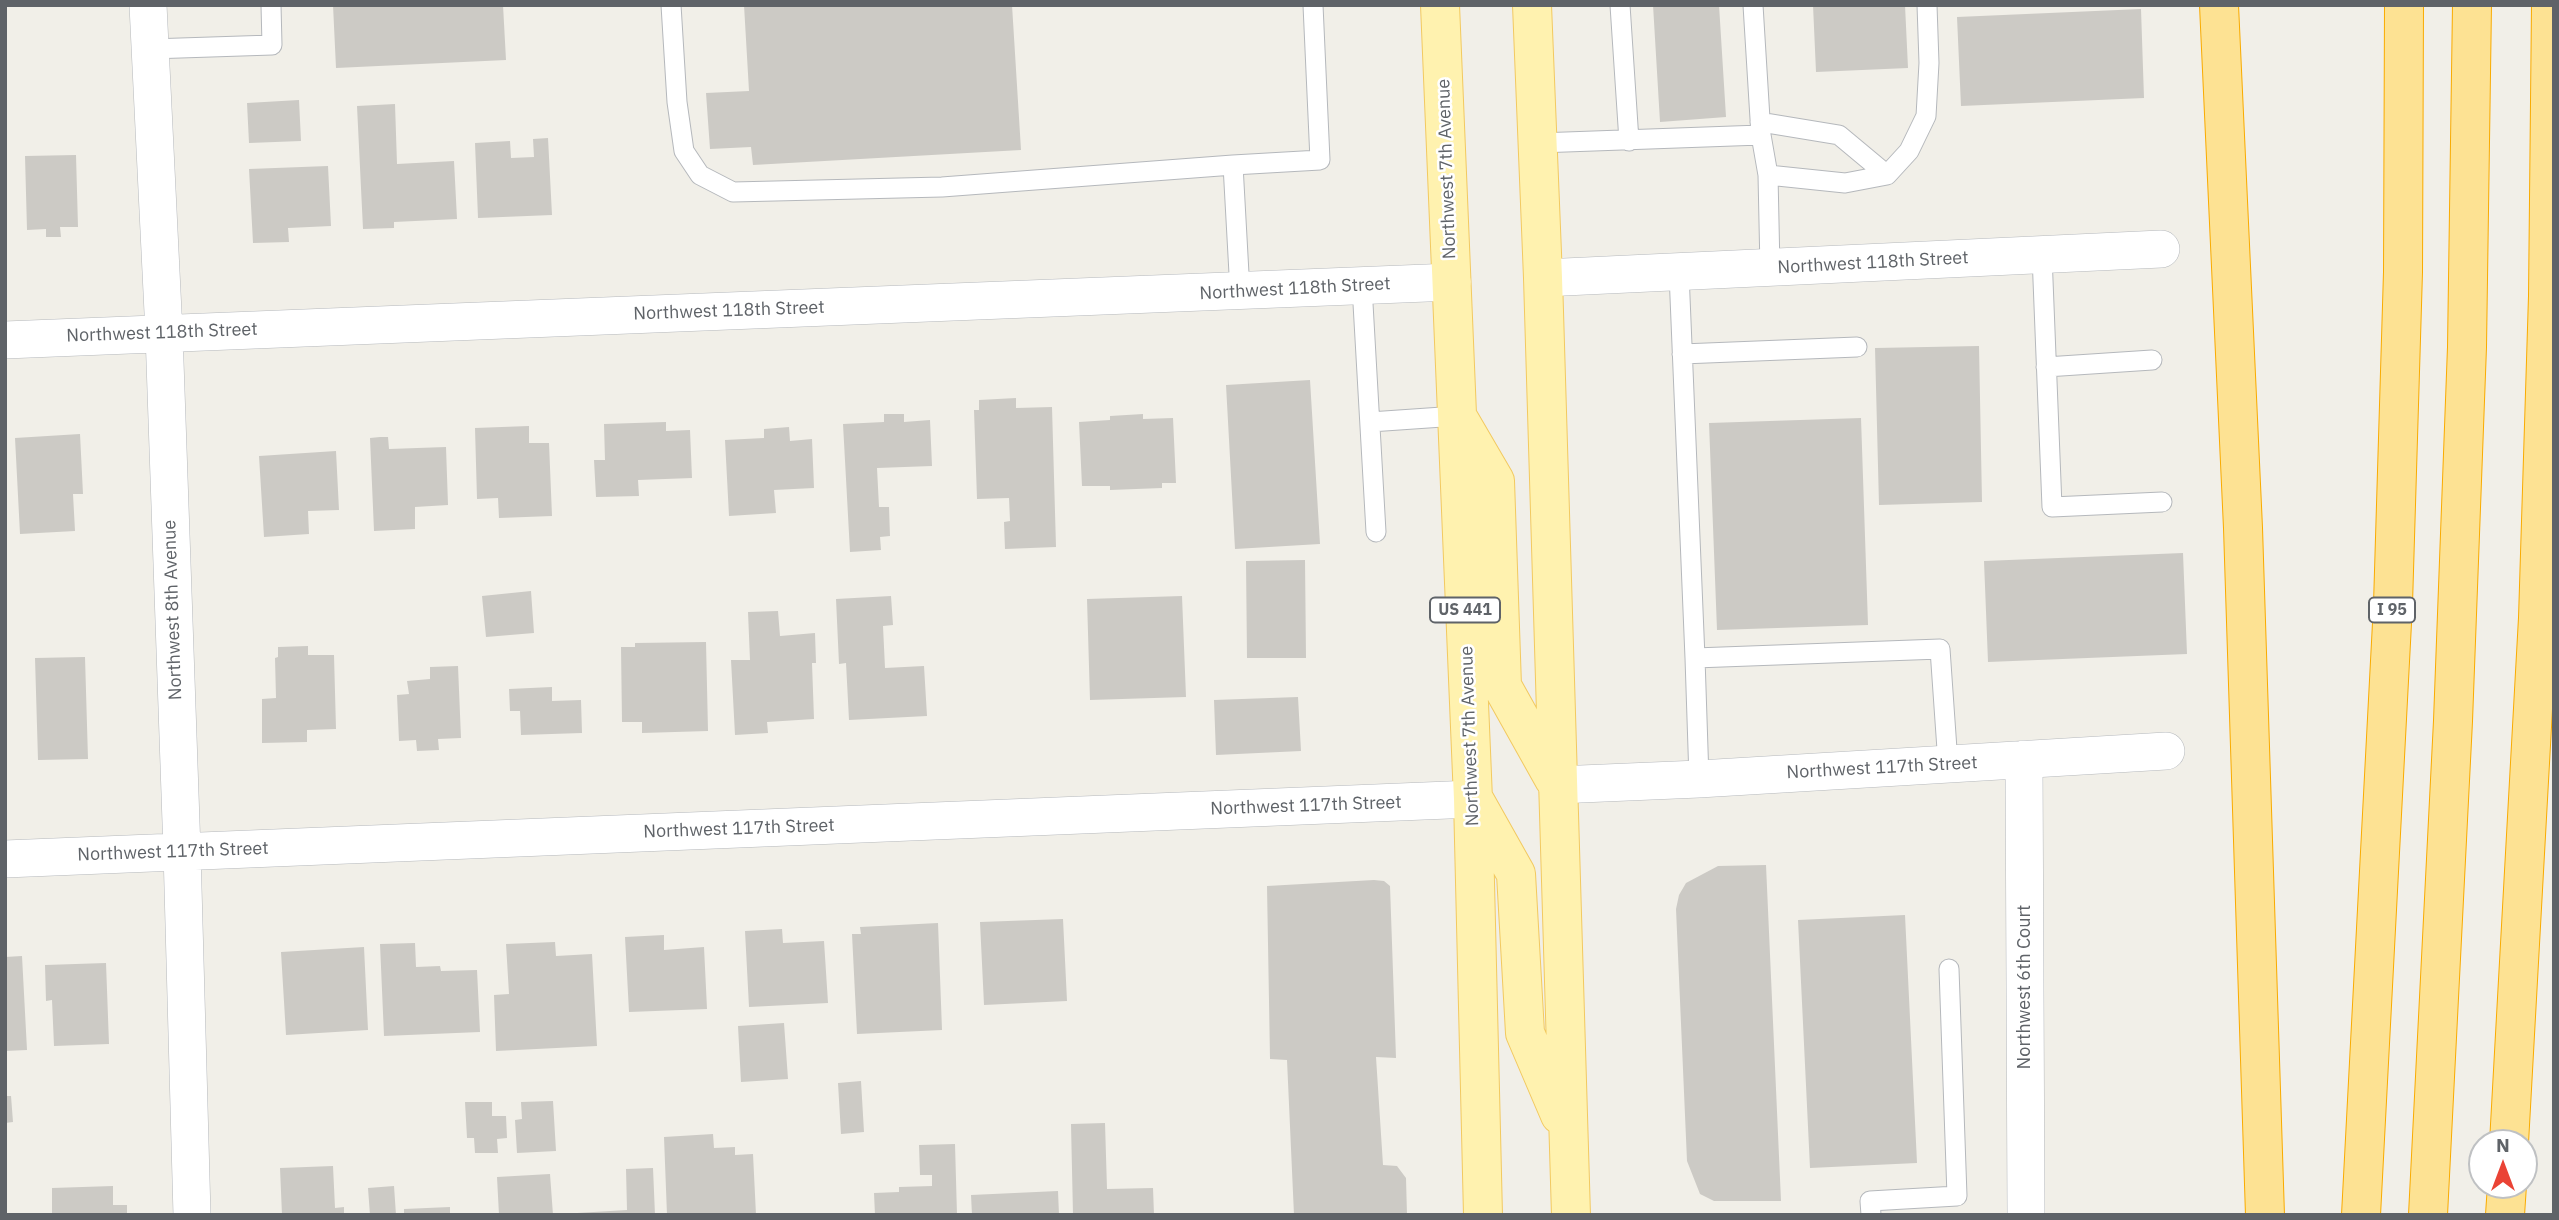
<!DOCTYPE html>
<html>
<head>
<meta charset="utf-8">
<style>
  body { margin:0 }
  #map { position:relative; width:2559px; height:1220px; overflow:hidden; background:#f1efe8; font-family:"IBM Plex Sans",sans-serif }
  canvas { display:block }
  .frame { position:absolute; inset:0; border:7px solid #5f6368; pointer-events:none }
  .north { position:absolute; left:2468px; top:1129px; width:70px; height:70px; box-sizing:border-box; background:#fff; border:2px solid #bfc1c3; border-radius:50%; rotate:0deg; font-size:19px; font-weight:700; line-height:28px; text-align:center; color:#5f6368 }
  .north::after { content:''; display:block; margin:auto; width:24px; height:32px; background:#ea4335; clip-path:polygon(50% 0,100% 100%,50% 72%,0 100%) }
</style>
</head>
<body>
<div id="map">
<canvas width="2559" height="1220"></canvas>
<div class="frame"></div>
<div class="north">N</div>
</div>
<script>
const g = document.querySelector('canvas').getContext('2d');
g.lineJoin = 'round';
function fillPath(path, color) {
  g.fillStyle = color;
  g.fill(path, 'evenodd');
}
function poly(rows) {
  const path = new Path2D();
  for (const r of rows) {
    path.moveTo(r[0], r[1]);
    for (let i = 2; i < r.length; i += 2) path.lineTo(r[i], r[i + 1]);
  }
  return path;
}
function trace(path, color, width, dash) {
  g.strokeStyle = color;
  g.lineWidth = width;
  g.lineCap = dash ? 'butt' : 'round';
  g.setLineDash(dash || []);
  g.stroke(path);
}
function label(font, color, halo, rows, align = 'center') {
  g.font = font + ' "IBM Plex Sans",sans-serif';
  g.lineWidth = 5;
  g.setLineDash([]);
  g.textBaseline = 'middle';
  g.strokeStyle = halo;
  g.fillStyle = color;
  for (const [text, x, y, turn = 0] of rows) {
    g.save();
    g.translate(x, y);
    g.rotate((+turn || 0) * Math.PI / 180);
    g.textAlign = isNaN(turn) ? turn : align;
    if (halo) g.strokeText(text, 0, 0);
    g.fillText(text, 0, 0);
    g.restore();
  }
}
fillPath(poly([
  [333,5,503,5,506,60,336,68],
  [744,5,1012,5,1021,150,753,165,751,147,710,149,706,93,749,91],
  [1653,5,1719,5,1726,117,1660,122],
  [1813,5,1905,5,1908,68,1816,72],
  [2141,9,2144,98,1961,106,1957,17],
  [299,100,301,141,249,143,247,103],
  [395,104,397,164,454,161,457,219,394,222,394,228,363,229,357,106],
  [548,138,552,215,478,218,475,143,510,141,511,158,534,157,533,139],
  [76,155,78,227,60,227,61,237,46,237,46,229,27,230,25,156],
  [328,166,331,226,288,228,289,242,253,243,249,169],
  [1979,346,1982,502,1879,505,1875,348],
  [1310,380,1320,544,1235,549,1226,385],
  [1016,398,1016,408,1052,407,1056,547,1005,549,1004,522,1010,521,1009,498,977,499,974,410,979,410,979,400],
  [884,414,904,414,904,422,930,420,932,466,877,468,879,507,889,507,890,536,880,537,881,550,850,552,843,424,884,422],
  [1143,414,1143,419,1173,418,1176,483,1162,483,1162,488,1110,490,1110,486,1082,486,1079,422,1110,420,1110,416],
  [1861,418,1868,625,1717,630,1709,423],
  [666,422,666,431,690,430,692,478,638,480,639,496,596,497,594,460,605,460,604,424],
  [529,426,529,443,549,443,552,516,499,518,498,498,477,499,475,428],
  [789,427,790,441,812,439,814,488,774,490,776,513,729,516,725,440,764,438,764,429],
  [80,434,83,494,73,494,75,531,20,534,15,438],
  [380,437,388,437,389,449,446,447,448,505,415,507,415,529,374,531,370,438],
  [336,451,339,510,308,511,309,534,264,537,259,456],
  [2183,553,2187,654,1988,662,1984,561],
  [1305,560,1306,658,1247,658,1246,561],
  [531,591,534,633,486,637,482,596],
  [891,596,893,625,883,626,885,668,924,666,927,716,849,720,846,663,839,664,836,599],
  [1182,596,1186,697,1090,700,1087,599],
  [778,611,780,636,815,633,816,663,812,663,814,719,767,722,768,733,735,735,731,660,750,660,748,612],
  [706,642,708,731,642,733,642,722,622,722,621,647,635,647,635,643],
  [308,646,308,655,334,655,336,729,307,730,307,742,262,743,262,699,276,698,275,658,278,657,278,647],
  [85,657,88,759,38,760,35,658],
  [458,666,461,738,438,739,439,750,417,751,416,740,399,741,397,695,409,694,407,681,430,679,430,667],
  [552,687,552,701,581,700,582,733,521,735,520,711,510,711,509,689],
  [1298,697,1301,751,1216,755,1214,700],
  [1766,865,1781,1201,1714,1201,1700,1194,1687,1161,1676,909,1679,895,1686,883,1718,866],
  [1374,880,1384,881,1390,886,1396,1058,1376,1057,1383,1165,1397,1166,1406,1178,1407,1215,1294,1215,1287,1060,1270,1059,1267,886],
  [1905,915,1917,1163,1810,1168,1798,920],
  [1063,919,1067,1001,984,1005,980,922],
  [938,923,942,1030,857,1034,852,934,861,934,860,927],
  [782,929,783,943,824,941,828,1003,749,1007,745,931],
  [664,935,664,950,704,947,707,1009,629,1012,625,937],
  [555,942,556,956,592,954,597,1046,496,1051,494,995,509,994,506,944],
  [415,943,416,967,440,966,441,971,477,970,480,1032,384,1036,380,944],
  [364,947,368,1030,286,1035,281,952],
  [22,956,27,1050,5,1051,5,957],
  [106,963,109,1044,54,1046,52,1000,46,1001,45,965],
  [784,1023,788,1079,741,1082,738,1026],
  [861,1081,864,1132,841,1134,838,1083],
  [5,1096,11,1096,13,1122,5,1123],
  [553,1101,556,1151,517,1153,515,1120,522,1119,521,1102],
  [465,1102,492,1102,492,1116,506,1116,507,1138,497,1139,498,1153,475,1153,474,1138,467,1138],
  [1105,1123,1107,1189,1153,1188,1154,1215,1073,1215,1071,1124],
  [713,1134,714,1148,735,1147,735,1155,753,1154,756,1215,667,1215,664,1137],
  [955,1144,957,1215,875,1215,874,1193,899,1192,899,1187,932,1186,932,1175,920,1175,919,1145],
  [333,1166,335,1208,344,1207,344,1215,282,1215,280,1168],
  [653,1168,655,1215,577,1215,577,1213,627,1210,626,1169],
  [550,1174,553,1215,499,1215,497,1177],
  [113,1186,113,1205,127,1205,127,1215,52,1215,52,1188],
  [394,1186,396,1215,370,1215,368,1188],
  [1058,1191,1059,1215,972,1215,971,1195],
  [450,1207,450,1215,404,1215,404,1209]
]), '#cccac5');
const lane = poly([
  [671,5,677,102,684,151,700,175,733,192,942,187,1233,165],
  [1620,5,1629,141],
  [1753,5,1761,135,1768,175,1770,269],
  [150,49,272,45,271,5],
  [1760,122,1839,135,1887,175],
  [1538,143,1761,135],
  [1768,175,1845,183,1887,175,1909,151,1926,116,1929,63,1927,5],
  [2042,255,2052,507,2162,502],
  [1679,273,1695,658],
  [1362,286,1376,532],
  [1240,292,1233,165,1320,160,1313,5],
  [1682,354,1857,347],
  [2046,367,2152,360],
  [1370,422,1457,416],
  [1699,779,1695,658,1940,649,1948,764],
  [1871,1215,1870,1201,1957,1196,1949,969]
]);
const street = poly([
  [148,5,164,333,182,851,192,1215],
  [1543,278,2161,249],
  [5,340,1452,282],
  [2024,759,2026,1215],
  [1557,785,1699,779,2166,751],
  [5,859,1473,799]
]);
const primary = poly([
  [1440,5,1473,799,1483,1215],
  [1532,5,1543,278,1571,1215],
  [1460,421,1495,481,1502,686,1554,779],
  [1475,801,1516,874,1525,1033,1560,1115]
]);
const highway = poly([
  [2219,5,2243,528,2265,1215],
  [2509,1143,2538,618,2548,296,2551,5],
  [2361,1215,2393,604,2403,272,2404,5],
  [2428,1215,2453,721,2467,347,2472,5],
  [2505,1215,2507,1185]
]);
trace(lane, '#b5b8bc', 21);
trace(street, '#b5b8bc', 38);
trace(primary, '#f2c960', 40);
trace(highway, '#f9ab00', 40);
trace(lane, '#fff', 19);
trace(street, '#fff', 37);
trace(primary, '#fff2af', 38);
trace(highway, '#fde293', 38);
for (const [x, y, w] of [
  [1465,610,70],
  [2392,610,46]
]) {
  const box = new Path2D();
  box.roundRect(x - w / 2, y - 12.5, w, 25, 5);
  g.fillStyle = '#fff';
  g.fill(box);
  trace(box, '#5f6368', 2);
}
label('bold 16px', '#5f6368', null, [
  ["US 441",1465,610],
  ["I 95",2392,610]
]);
label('18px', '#5f6368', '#fff', [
  ["Northwest 7th Avenue",1447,169,-92],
  ["Northwest 118th Street",1873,263,-3],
  ["Northwest 118th Street",1295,289,-3],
  ["Northwest 118th Street",729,311,-2],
  ["Northwest 118th Street",162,333,-2],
  ["Northwest 8th Avenue",173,610,-92],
  ["Northwest 7th Avenue",1470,736,-92],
  ["Northwest 117th Street",1882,768,-3],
  ["Northwest 117th Street",1306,806,-2],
  ["Northwest 117th Street",739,829,-2],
  ["Northwest 117th Street",173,852,-2],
  ["Northwest 6th Court",2025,987,-90]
]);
</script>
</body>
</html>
